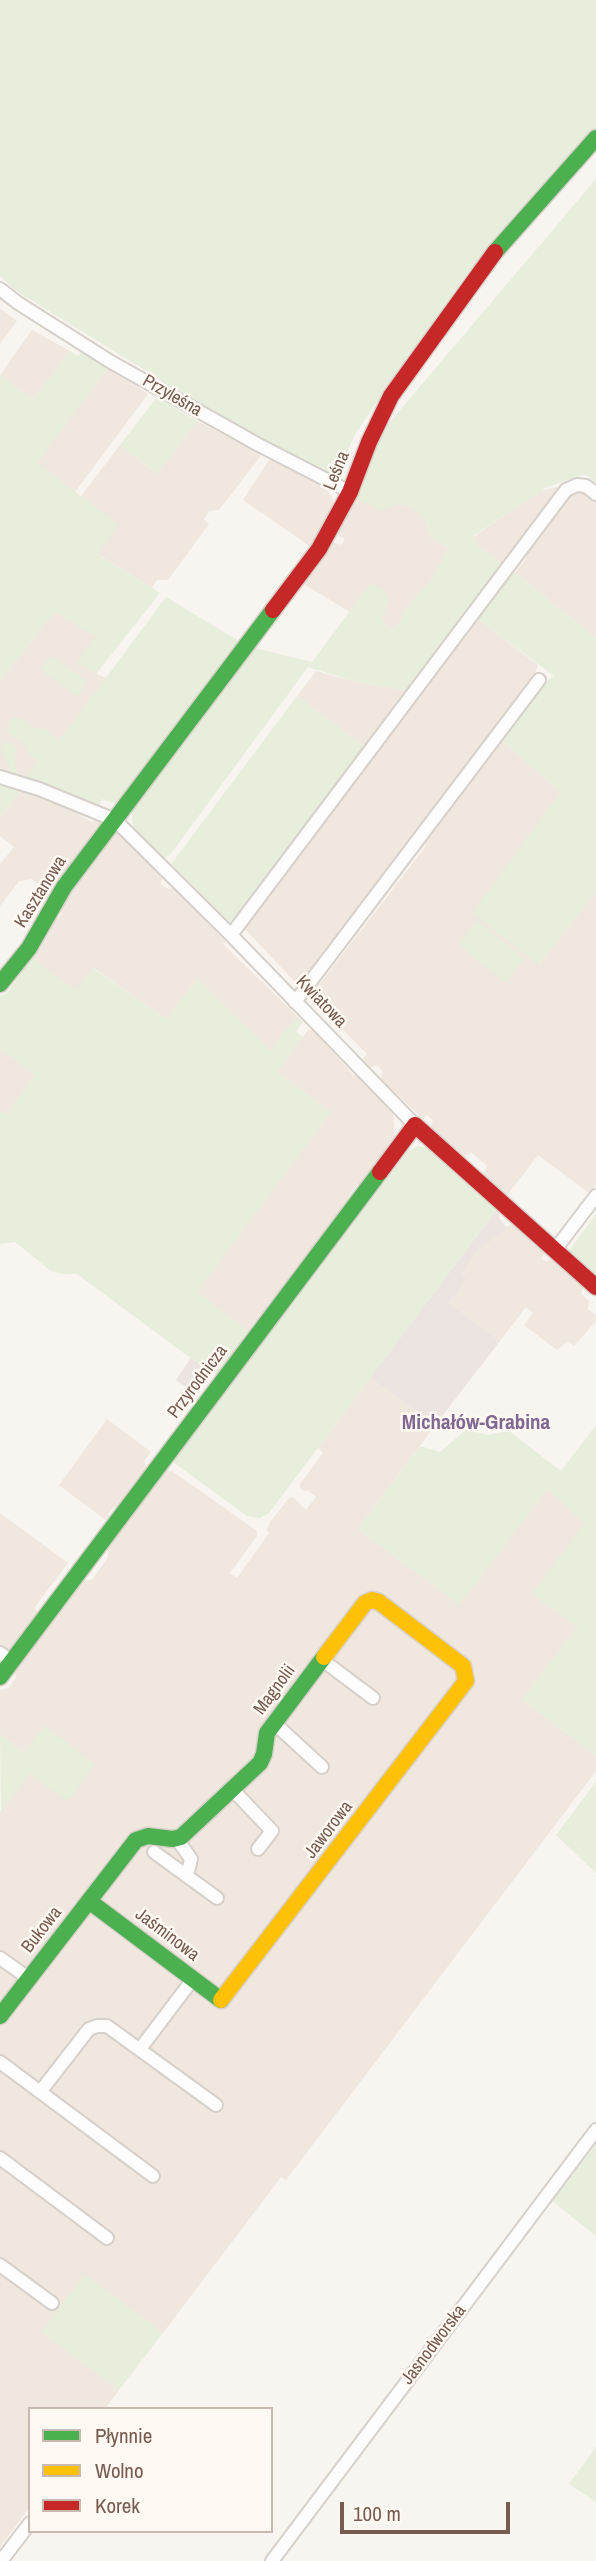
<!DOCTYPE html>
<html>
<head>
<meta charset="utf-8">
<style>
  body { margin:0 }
  #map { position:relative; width:596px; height:2561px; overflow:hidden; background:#f8f4f0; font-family:"Archivo Narrow",sans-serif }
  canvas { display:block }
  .legend { position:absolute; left:28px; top:2407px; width:245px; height:126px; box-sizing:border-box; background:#fef9f3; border:2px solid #c8bab1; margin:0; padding:9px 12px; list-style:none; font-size:21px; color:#775b4f }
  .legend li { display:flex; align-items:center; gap:14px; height:35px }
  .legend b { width:35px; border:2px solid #c8bab1 }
  .scale { position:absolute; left:340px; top:2502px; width:170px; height:32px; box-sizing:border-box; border:4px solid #775b4f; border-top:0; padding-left:9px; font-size:21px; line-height:24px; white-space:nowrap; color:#775b4f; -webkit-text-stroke:5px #fef9f3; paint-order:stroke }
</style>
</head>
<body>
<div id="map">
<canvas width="596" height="2561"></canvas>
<ul class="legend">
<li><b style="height:9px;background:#4caf50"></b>Płynnie</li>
<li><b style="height:9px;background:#ffc107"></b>Wolno</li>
<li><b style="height:9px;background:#c62828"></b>Korek</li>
</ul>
<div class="scale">100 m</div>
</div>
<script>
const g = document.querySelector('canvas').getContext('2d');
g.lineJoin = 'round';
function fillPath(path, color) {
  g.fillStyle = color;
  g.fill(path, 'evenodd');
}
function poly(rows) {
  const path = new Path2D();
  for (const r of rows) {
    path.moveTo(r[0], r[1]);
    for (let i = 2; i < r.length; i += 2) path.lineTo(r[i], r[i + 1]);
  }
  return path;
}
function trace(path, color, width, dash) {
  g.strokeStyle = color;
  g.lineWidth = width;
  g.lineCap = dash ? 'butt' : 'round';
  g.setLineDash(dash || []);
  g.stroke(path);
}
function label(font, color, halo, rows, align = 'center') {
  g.font = font + ' "Archivo Narrow",sans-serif';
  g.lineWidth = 5;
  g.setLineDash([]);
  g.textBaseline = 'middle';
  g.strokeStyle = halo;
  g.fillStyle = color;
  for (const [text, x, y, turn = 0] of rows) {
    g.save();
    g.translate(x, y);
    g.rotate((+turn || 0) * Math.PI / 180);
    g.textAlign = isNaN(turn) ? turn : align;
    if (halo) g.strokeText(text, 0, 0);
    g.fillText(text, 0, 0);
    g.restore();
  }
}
fillPath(poly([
  [0,309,17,321,0,344],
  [32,330,70,351,33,400,0,375],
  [108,368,148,394,75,492,36,463],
  [197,421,260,453,260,457,219,510,209,511,204,519,209,524,168,580,157,580,152,588,96,553,81,496,120,445,157,474],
  [271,457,308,477,326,489,332,497,335,508,329,524,324,524,318,533,321,537,314,549,243,500],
  [558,487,562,490,505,566,477,545,473,537,539,491],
  [585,490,596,499,596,638,515,573,526,559,525,553,570,494],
  [353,496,406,505,416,510,425,518,431,538,449,548,429,583,404,611,399,624,392,630,386,626,382,618,388,601,370,584,350,612,302,583,311,567,317,567,323,559,331,541,341,545,345,539,336,533],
  [55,611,97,637,96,674,107,678,29,781,0,771,0,681],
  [474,616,538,665,534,676,305,981,294,981,242,926],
  [316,671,356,682,411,691,368,749,297,696],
  [502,741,561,792,539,823,539,965,596,891,596,1185,589,1193,538,1155,505,1198,481,1179,487,1166,471,1152,462,1159,430,1129,433,1120,427,1115,423,1119,381,1079,383,1072,378,1066,369,1067,362,1060,367,1054,316,1003,315,990,426,846,425,844],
  [22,789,81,813,81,816,92,822,98,820,103,822,48,892,31,879,19,881,0,906,0,864,14,847,0,836,0,818],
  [116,831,120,832,163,877,160,884,168,889,173,888,225,941,223,944,297,1016,270,1052,197,979,166,1019,94,968,75,992,32,957,49,934,51,917,57,919,62,914,60,909,64,900],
  [308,1030,313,1030,354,1076,357,1074,393,1111,395,1141,361,1185,357,1184,347,1199,349,1202,248,1331,196,1292,331,1112,277,1072],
  [0,1049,35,1075,6,1115,0,1111],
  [514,1223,545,1252,541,1258,546,1262,552,1258,584,1286,581,1293,589,1301,588,1309,596,1315,596,1321,574,1346,568,1341,557,1350,524,1325,533,1313,526,1307,500,1341,449,1303,467,1279,460,1273,478,1250,507,1226],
  [370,1378,436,1424,358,1529,459,1604,547,1489,586,1523,533,1594,578,1627,522,1699,596,1756,596,1771,286,2180,281,2177,163,2333,85,2275,42,2332,119,2390,105,2409,30,2409,30,2507,0,2547,0,1811,30,1773,46,1727,24,1753,0,1734,0,1690,9,1688,12,1683,16,1678,15,1670,83,1581,92,1580,108,1557,108,1548,164,1471,172,1471,257,1531,257,1536,230,1573,237,1578,269,1533,267,1530,270,1522,289,1498,293,1497,306,1510,316,1497,308,1490,304,1491,300,1488,300,1484,323,1453,318,1448],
  [107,1419,151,1452,144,1461,147,1471,120,1507,114,1507,108,1514,111,1520,108,1522,59,1485],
  [0,1513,68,1563,34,1608,38,1612,8,1651,0,1646]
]), '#f0e7de');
fillPath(poly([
  [497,1209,500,1212,499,1218,507,1228,478,1250,461,1273,467,1279,449,1303,500,1341,436,1424,370,1378],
  [191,1358,212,1374,197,1395,176,1380]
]), '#ebe4e0');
fillPath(poly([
  [0,0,596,0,596,133,469,271,355,434,336,477,261,442,15,290,0,276],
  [596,179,596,483,585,474,545,488,473,536,477,545,505,566,411,691,356,682,308,667,170,855,164,858,159,857,133,829,132,809,250,647,312,662,370,584,385,591,388,601,382,618,386,626,392,630,399,624,404,611,429,583,449,548,431,538,425,518,406,505,397,504,381,511,353,496,384,429],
  [70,351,78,356,81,352,108,368,37,463,119,525,97,554,160,593,96,674,76,662,96,637,55,611,0,681,0,375,33,400],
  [157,397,197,421,157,474,120,445],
  [511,570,596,638,596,891,539,965,472,913,561,792,502,741,544,683,554,676,474,616],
  [166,597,242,643,121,805,102,799,99,806,9,776,9,770,1,749,4,743,10,743,16,749,14,765,21,775,26,777,38,760,29,755,25,745,19,739,7,733,9,721,13,717,22,718,32,728,46,729,59,741],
  [54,657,87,681,77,697,41,669,46,661],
  [297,696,368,749,233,926,173,866,172,863],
  [0,783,22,789,0,818],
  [477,920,524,959,505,983,458,944],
  [32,957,75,991,93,968,166,1019,197,979,270,1051,297,1016,303,1022,296,1031,303,1037,277,1072,331,1112,197,1292,248,1331,249,1335,219,1374,212,1374,77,1274,63,1274,51,1271,15,1242,0,1244,0,1111,6,1115,35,1075,0,1049,0,996,7,993],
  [418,1146,428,1148,436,1155,497,1209,269,1513,260,1518,247,1516,173,1462,408,1151],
  [596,1214,596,1279,567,1253],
  [596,1425,596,1756,522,1699,578,1627,532,1594,585,1523,547,1489,460,1605,358,1529,420,1446,440,1452,466,1430,489,1435,509,1431,561,1471],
  [45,1726,95,1764,68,1801,30,1774,1,1812,0,1734,24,1753],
  [596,1782,596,1873,556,1835],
  [596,2144,596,2236,552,2201],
  [85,2274,163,2333,119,2390,41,2332],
  [596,2447,596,2502,569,2484]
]), '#e7eedb');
const street = poly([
  [0,289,18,303,111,362,257,444,350,492],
  [0,777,39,789,115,820,231,935,415,1125],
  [231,935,566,490,577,485,586,486,596,494],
  [295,1002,539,680],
  [554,1251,596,1196],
  [0,1653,11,1661],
  [321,1659,373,1698],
  [274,1723,322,1767],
  [232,1789,272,1831,258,1849],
  [177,1839,191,1859,187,1876],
  [154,1852,217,1898],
  [0,1958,28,1978],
  [140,2049,193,1979],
  [0,2062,153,2176],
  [40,2092,89,2029,97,2026,107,2026,216,2105],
  [0,2158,107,2238],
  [0,2265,52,2303],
  [1,2561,30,2523],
  [272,2561,596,2130]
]);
const fast = poly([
  [495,252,596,138],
  [0,984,29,948,64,887,273,610],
  [0,1677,380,1172],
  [89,1901,221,2000],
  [0,2016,136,1840,148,1836,173,1839,181,1837,260,1763,264,1754,267,1733,324,1657]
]);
const slow = poly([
  [221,2000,466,1681,463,1666,379,1602,372,1600,365,1603,324,1657]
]);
const jam = poly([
  [273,610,319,549,350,492,369,442,391,396,495,252],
  [380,1172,415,1125,596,1287]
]);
trace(street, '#d6d0ca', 16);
trace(fast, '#d8d0cc', 19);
trace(slow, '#d8d0cc', 19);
trace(jam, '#d8d0cc', 19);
trace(street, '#fefdfd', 12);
trace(fast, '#4caf50', 16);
trace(slow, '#ffc107', 16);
trace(jam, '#c62828', 16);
label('18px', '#775b4f', '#fef9f3', [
  ["Przyleśna",172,396,30],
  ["Leśna",337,471,-68],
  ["Kasztanowa",41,892,-58],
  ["Kwiatowa",321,1002,46],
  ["Przyrodnicza",198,1382,-53],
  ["Magnolii",275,1690,-54],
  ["Jaworowa",329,1830,-53],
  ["Bukowa",42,1930,-52],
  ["Jaśminowa",167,1935,37],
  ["Jasnodworska",434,2345,-53]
]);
label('bold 21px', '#816792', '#fef9f3', [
  ["Michałów-Grabina",476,1423]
]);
</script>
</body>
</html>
